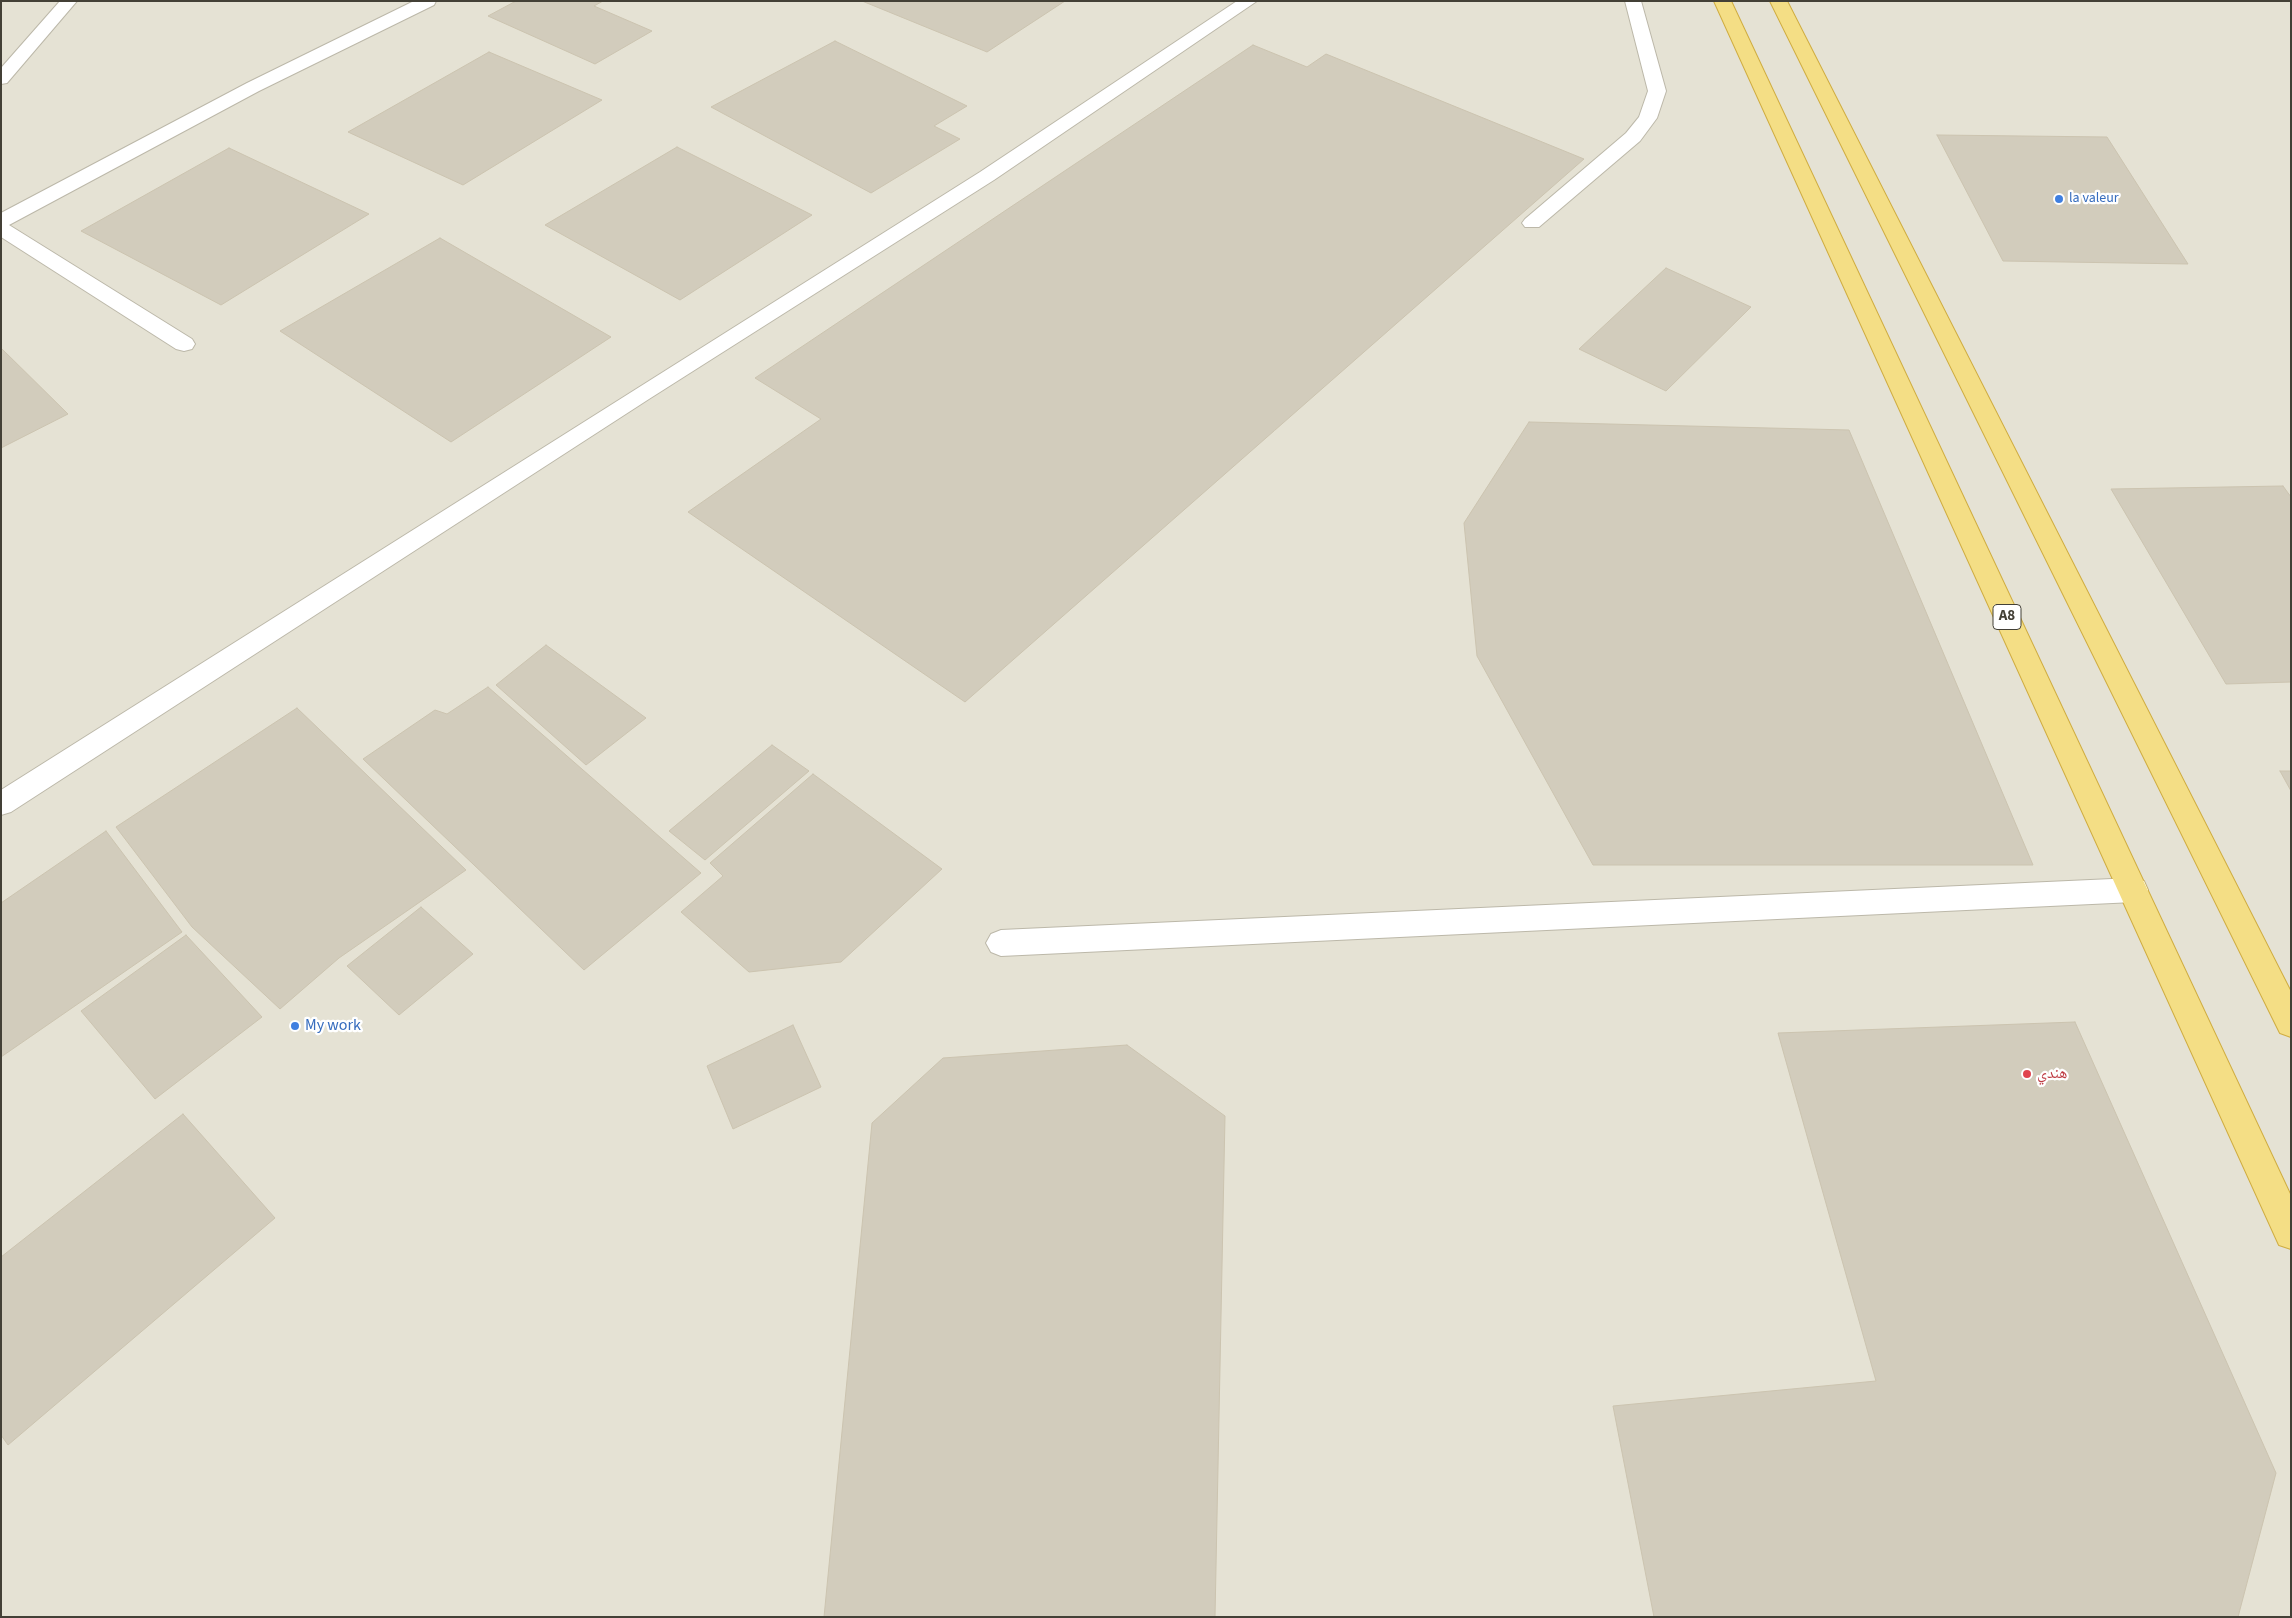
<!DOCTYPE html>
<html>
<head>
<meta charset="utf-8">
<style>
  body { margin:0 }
  #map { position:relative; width:2292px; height:1618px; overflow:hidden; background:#f1efe6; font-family:"Source Sans 3",sans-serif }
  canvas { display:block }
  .frame { position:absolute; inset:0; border:2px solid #434036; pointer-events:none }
</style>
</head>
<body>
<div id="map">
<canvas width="2292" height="1618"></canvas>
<div class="frame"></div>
</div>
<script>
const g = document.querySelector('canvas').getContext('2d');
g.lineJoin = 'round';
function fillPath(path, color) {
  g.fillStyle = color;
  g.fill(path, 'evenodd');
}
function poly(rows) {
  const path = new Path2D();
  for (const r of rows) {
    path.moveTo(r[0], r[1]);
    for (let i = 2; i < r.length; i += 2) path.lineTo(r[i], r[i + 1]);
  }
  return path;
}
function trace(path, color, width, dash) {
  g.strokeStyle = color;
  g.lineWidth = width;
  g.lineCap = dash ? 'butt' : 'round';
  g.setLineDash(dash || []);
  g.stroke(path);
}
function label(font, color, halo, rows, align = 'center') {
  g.font = font + ' "Source Sans 3","Noto Naskh Arabic",sans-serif';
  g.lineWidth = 4.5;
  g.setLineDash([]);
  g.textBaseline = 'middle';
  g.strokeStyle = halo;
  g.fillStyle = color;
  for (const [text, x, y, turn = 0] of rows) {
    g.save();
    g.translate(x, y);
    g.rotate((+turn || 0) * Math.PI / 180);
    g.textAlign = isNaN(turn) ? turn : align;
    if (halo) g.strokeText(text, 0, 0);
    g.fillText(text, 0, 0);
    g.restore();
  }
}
fillPath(poly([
  [1,1,2291,1,2291,1617,1,1617]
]), '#e5e2d4');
const building = poly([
  [516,1,603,1,594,6,652,31,595,64,488,16,516,1],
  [862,1,1065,1,987,52,862,1],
  [835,41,967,106,934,126,960,139,871,193,711,107,835,41],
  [1253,45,1307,67,1326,54,1584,159,965,702,688,512,821,419,755,378,1253,45],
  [489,52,602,100,463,185,348,132,489,52],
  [1937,135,2107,137,2188,264,2003,261,1937,135],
  [677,147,812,215,680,300,545,225,677,147],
  [229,148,369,214,221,305,81,231,229,148],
  [440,238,611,337,451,442,280,331,440,238],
  [1666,268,1751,307,1666,391,1579,349,1666,268],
  [1,348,68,414,1,448,1,348],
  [1529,422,1849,430,2033,865,1593,865,1477,656,1464,523,1529,422],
  [2283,486,2291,497,2291,682,2226,684,2111,489,2283,486],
  [546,645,646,718,586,765,496,685,546,645],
  [488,687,701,873,584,970,363,759,435,710,447,714,488,687],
  [297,708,466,870,339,958,280,1009,192,927,116,827,297,708],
  [772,745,809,771,705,860,669,831,772,745],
  [2280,771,2291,771,2291,791,2280,771],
  [813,774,942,869,841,962,749,972,681,912,723,876,710,863,813,774],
  [106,831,182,932,1,1057,1,903,106,831],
  [421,907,473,954,399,1015,347,966,421,907],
  [186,935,262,1017,155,1099,81,1011,186,935],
  [2075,1022,2276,1473,2238,1617,1654,1617,1613,1406,1876,1381,1778,1033,2075,1022],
  [793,1025,821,1087,733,1129,707,1066,793,1025],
  [1127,1045,1225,1116,1215,1617,824,1617,872,1123,943,1058,1127,1045],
  [183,1114,275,1218,8,1445,1,1435,1,1257,183,1114]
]);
fillPath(building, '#d2ccbc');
trace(building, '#ccc4b0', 1);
const service = poly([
  [1625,1,1641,1,1666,91,1657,118,1640,141,1539,227,1525,227,1522,223,1525,219,1626,133,1639,117,1648,91,1625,1],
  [2134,878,2144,881,2148,890,2144,899,2134,902,1001,956,991,952,986,943,991,934,1001,930,2134,878]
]);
const minor = poly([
  [60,1,77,1,7,83,1,84,1,68,60,1],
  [414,1,436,1,434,5,259,91,9,225,192,339,195,344,192,349,184,351,176,349,1,237,1,213,247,83,414,1],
  [1237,1,1257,1,994,180,649,399,11,812,1,815,1,790,980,172,1237,1]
]);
const trunk = poly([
  [1714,1,1731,1,2291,1196,2291,1249,2279,1245,1714,1],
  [1770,1,1787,1,2291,992,2291,1037,2280,1033,1770,1]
]);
trace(service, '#bcb8a9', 2);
trace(minor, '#bcb8a9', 2);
trace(trunk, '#d0ad41', 2);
fillPath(service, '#fff');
fillPath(minor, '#fff');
fillPath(trunk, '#f4de85');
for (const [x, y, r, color] of [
  [2059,199,5,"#3f7fe0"],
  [295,1026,5,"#3f7fe0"],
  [2027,1074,5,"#e0444e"]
]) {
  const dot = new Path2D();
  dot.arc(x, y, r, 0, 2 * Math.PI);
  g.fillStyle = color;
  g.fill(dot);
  trace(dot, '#fff', 2);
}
label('14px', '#366cbe', '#fff', [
  ["la valeur",2069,199]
], 'left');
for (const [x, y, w] of [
  [2007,617,28]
]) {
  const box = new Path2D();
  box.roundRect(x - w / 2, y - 12.5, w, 25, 4);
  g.fillStyle = '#fff';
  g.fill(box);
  trace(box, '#434036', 1);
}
label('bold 15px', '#434036', null, [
  ["A8",2007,617]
]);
label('16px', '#366cbe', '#fff', [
  ["My work",305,1026]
], 'left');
label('16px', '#be3a42', '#fff', [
  ["هندي",2037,1074]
], 'left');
</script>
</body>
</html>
